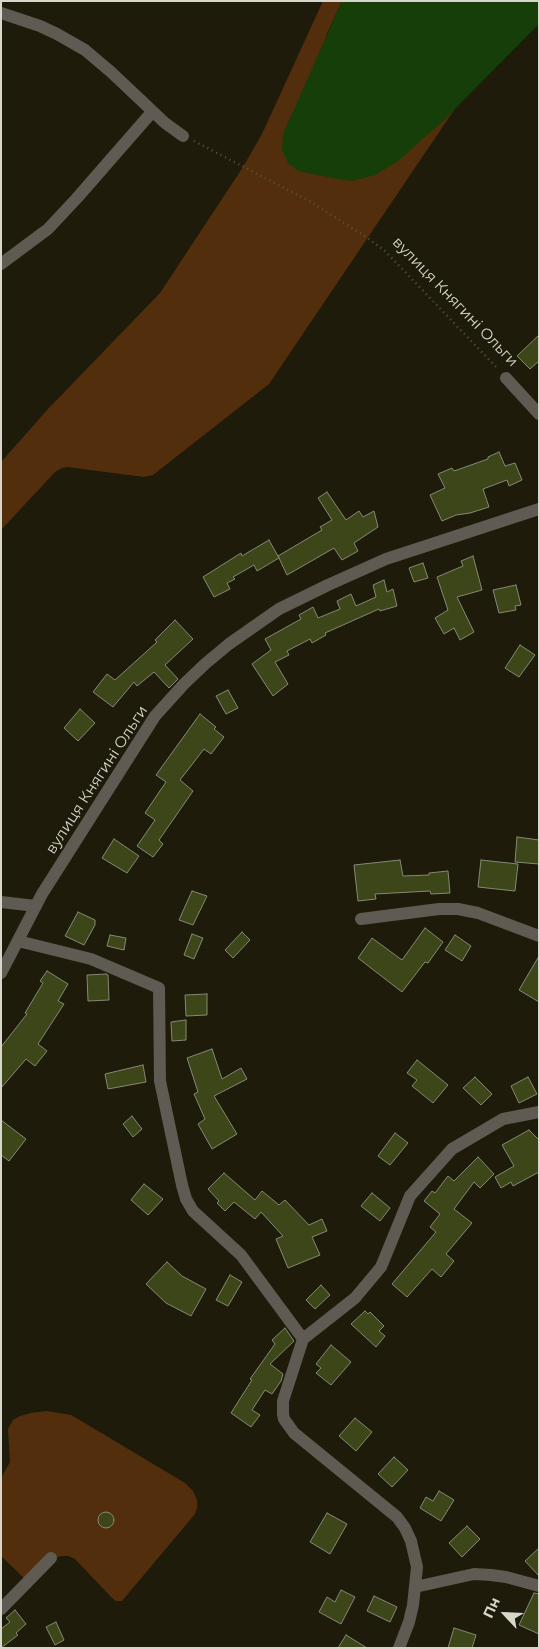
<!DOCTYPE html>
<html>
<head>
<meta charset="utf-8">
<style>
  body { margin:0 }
  #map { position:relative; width:540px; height:1649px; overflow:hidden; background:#1e1b0a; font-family:Montserrat,sans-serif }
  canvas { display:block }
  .frame { position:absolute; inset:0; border:2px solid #d7d6cb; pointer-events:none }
  .north { position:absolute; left:480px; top:1589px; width:50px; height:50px; -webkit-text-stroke:4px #1e1b0a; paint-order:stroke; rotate:295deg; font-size:14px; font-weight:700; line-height:20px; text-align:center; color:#d7d6cb }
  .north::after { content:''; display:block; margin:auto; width:18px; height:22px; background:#d7d6cb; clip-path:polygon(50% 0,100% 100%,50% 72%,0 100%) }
</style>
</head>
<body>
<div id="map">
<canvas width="540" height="1649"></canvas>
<div class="frame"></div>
<div class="north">Пн</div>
</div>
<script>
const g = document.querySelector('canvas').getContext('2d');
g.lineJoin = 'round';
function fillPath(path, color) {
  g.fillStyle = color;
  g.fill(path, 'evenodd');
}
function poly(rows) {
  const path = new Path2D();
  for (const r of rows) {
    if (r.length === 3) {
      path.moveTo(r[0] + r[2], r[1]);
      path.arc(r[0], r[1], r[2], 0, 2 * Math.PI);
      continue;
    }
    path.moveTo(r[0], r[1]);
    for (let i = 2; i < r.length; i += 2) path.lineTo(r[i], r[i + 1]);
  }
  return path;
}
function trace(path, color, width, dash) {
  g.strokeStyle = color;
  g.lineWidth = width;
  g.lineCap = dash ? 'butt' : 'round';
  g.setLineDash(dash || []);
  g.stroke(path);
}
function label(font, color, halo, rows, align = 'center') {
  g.font = font + ' Montserrat,sans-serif';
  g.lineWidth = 4;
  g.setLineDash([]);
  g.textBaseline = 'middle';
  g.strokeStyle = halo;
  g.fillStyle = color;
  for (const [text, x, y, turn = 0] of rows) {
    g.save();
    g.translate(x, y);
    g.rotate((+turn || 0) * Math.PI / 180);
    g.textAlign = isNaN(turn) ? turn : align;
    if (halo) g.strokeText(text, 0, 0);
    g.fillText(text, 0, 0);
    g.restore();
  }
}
fillPath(poly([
  [323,1,342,1,326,36,443,121,456,107,269,384,153,475,144,477,67,467,62,468,55,472,1,530,1,462,48,409,160,293,243,167,262,134],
  [47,1411,71,1415,88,1425,185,1483,193,1491,197,1500,197,1508,195,1514,122,1601,116,1601,112,1598,75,1559,69,1556,61,1556,51,1559,28,1582,1,1556,1,1478,10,1462,8,1429,13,1420,20,1416,31,1413]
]), '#522e0d');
fillPath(poly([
  [342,1,539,1,539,24,443,121,398,161,375,175,352,181,332,178,298,171,288,163,282,150,283,134]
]), '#153e08');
const building = poly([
  [539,335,539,361,530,369,517,356,539,335],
  [499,452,505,466,515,463,522,480,509,486,507,480,483,489,489,507,470,513,456,515,442,521,430,495,445,488,438,474,452,468,454,471,488,459,488,457,499,452],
  [327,492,346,520,359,511,363,517,374,511,378,527,354,543,358,551,342,560,334,548,287,575,278,556,322,530,320,527,332,520,318,498,327,492],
  [269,540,279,558,257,571,254,565,233,577,235,579,227,583,230,589,214,597,203,577,241,553,242,556,269,540],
  [473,556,482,590,457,597,474,632,460,640,454,628,444,634,435,618,448,610,437,577,463,566,461,561,473,556],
  [423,563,428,578,414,582,409,568,423,563],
  [384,580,387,592,393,589,397,606,380,611,379,609,325,633,326,635,312,643,310,639,287,651,289,655,275,662,288,684,273,696,252,664,271,650,265,639,301,619,299,615,313,607,318,618,340,609,337,601,351,594,356,606,376,597,373,585,384,580],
  [516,585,521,605,515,606,516,610,499,613,493,590,516,585],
  [175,620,193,639,165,665,178,679,169,688,154,672,137,686,134,682,113,707,93,692,107,674,115,680,157,642,155,640,175,620],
  [520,645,535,655,519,677,505,668,520,645],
  [228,690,238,708,226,714,216,696,228,690],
  [80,709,95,723,78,741,64,728,80,709],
  [200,714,216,727,214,729,224,737,211,754,204,749,180,780,193,791,159,840,163,844,153,857,137,846,155,820,145,813,166,782,156,775,200,714],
  [517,837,539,840,539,864,515,862,517,837],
  [114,839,139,856,127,873,102,858,114,839],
  [400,860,403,876,429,875,429,873,448,871,450,893,431,894,430,891,375,894,376,899,358,901,354,865,400,860],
  [481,860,518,864,515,891,478,887,481,860],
  [192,891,207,896,193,925,179,920,192,891],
  [78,912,95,920,95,925,84,945,65,936,78,912],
  [425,928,443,942,428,963,425,962,402,992,358,958,372,938,402,960,425,928],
  [242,932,250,940,233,958,225,950,242,932],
  [192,934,203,938,194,959,184,955,192,934],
  [110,935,126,938,124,950,107,946,110,935],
  [455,935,471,946,462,961,445,950,455,935],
  [539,956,539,1002,519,990,539,956],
  [47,971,68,984,58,1001,64,1004,38,1044,47,1051,35,1066,26,1059,1,1088,1,1047,27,1014,25,1013,43,983,40,981,47,971],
  [106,974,108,975,109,1000,88,1001,87,975,106,974],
  [207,994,207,1015,186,1016,185,995,207,994],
  [186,1020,186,1040,172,1041,171,1022,186,1020],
  [212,1049,222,1079,241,1068,247,1079,214,1096,237,1134,212,1149,198,1124,205,1119,194,1094,198,1092,187,1058,212,1049],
  [417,1060,448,1085,433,1103,412,1086,417,1080,407,1073,417,1060],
  [143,1065,146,1082,108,1089,105,1074,143,1065],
  [475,1077,492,1094,481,1105,463,1088,475,1077],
  [528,1077,537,1094,519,1103,511,1086,528,1077],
  [132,1116,142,1129,133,1137,123,1124,132,1116],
  [1,1120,26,1139,9,1161,1,1155,1,1120],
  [529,1130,539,1140,539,1172,513,1186,511,1182,501,1188,495,1177,514,1166,502,1145,529,1130],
  [395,1133,408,1143,390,1165,378,1156,395,1133],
  [478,1157,494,1174,480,1188,474,1182,454,1209,472,1223,446,1254,454,1261,441,1277,432,1269,407,1297,392,1284,436,1232,430,1227,440,1214,424,1201,432,1191,435,1193,448,1176,454,1181,478,1157],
  [224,1173,255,1200,262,1191,279,1205,285,1200,309,1225,322,1219,327,1231,312,1237,320,1255,288,1268,276,1239,283,1236,261,1212,255,1219,234,1202,225,1211,217,1203,219,1201,208,1189,224,1173],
  [144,1184,163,1199,148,1215,131,1200,144,1184],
  [372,1193,390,1208,380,1221,361,1206,372,1193],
  [167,1262,182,1276,206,1289,191,1316,166,1303,146,1284,167,1262],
  [230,1275,242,1282,228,1306,216,1300,230,1275],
  [321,1285,330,1295,315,1309,306,1300,321,1285],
  [365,1311,368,1314,370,1312,384,1326,379,1331,385,1336,376,1347,351,1324,365,1311],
  [285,1328,294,1341,270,1364,283,1374,281,1381,272,1394,265,1390,252,1410,260,1415,251,1427,231,1413,252,1380,250,1379,275,1344,272,1340,285,1328],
  [331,1345,351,1362,331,1385,316,1373,321,1368,316,1364,331,1345],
  [355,1418,372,1432,356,1451,339,1436,355,1418],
  [394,1457,408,1470,392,1487,378,1474,394,1457],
  [439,1491,454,1500,441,1521,420,1508,426,1497,433,1501,439,1491],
  [106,1520,8],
  [327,1513,347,1524,330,1554,310,1542,327,1513],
  [467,1526,480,1539,462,1557,449,1543,467,1526],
  [539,1548,539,1576,525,1561,539,1548],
  [341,1590,355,1597,341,1624,319,1612,327,1597,335,1602,341,1590],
  [534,1593,539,1594,539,1634,519,1625,534,1593],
  [374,1596,397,1607,390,1622,367,1611,374,1596],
  [15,1610,26,1624,16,1633,18,1635,1,1648,1,1629,10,1622,6,1618,15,1610],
  [56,1622,64,1640,55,1645,46,1627,56,1622],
  [454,1628,476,1635,472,1648,448,1648,454,1628],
  [346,1635,367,1648,338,1648,346,1635]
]);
fillPath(building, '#3d4618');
trace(building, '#848a76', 1);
trace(poly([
  [194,141,311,202,366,237,385,251,498,369]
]), '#585546', 2.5, [1, 4]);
trace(poly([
  [1,13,40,26,57,34,85,50,111,72,165,123,183,136],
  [1,264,48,229,77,198,152,112],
  [506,378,539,414],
  [1,902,36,906],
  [361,919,439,909,458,909,478,913,539,936],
  [18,941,91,959,159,988,160,1081,182,1185,186,1199,193,1211,241,1255,303,1339],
  [1,973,42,894,155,716,184,684,205,664,229,644,279,609,328,585,386,559,539,509],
  [415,1587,474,1574,491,1575,506,1577,539,1586],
  [1,1609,51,1558],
  [399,1648,409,1622,413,1605,417,1567,411,1541,405,1528,397,1517,294,1433,284,1419,283,1414,283,1401,303,1339,355,1298,381,1267,410,1196,452,1149,503,1119,539,1112]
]), '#5f5a52', 12);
label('15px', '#d7d6cb', '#1e1b0a', [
  ["вулиця Княгині Ольги",455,302,46],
  ["вулиця Княгині Ольги",97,780,-57]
]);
</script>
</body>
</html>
